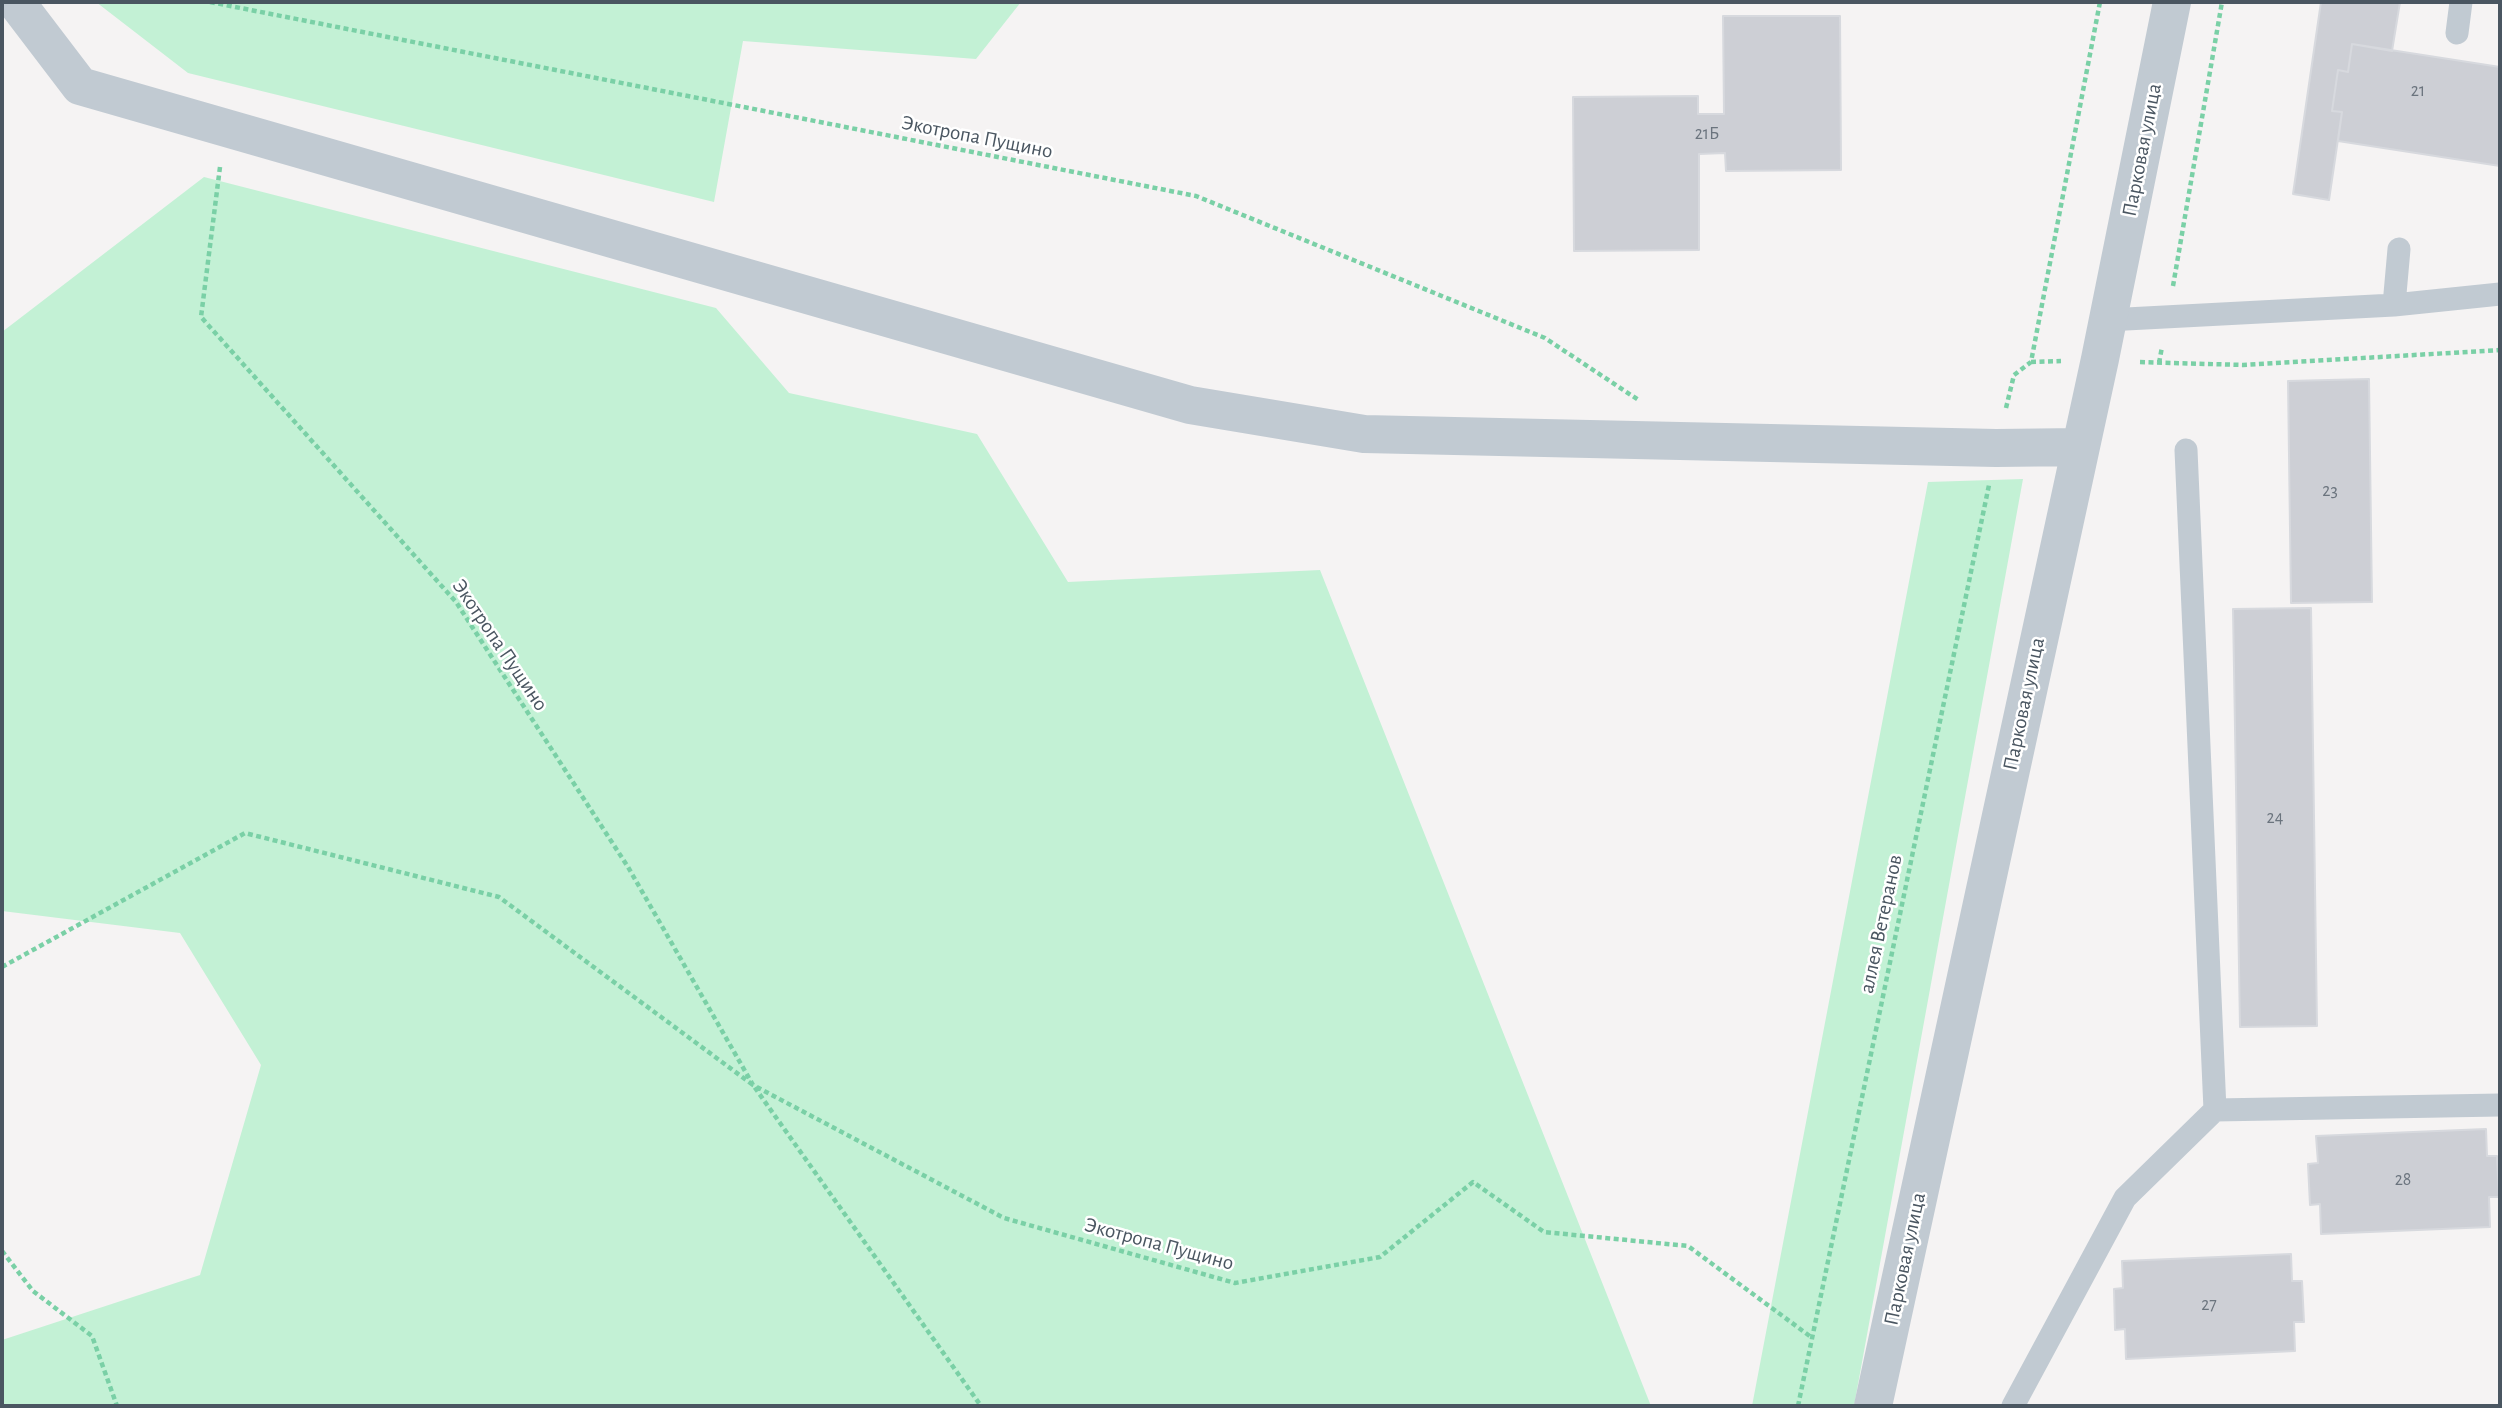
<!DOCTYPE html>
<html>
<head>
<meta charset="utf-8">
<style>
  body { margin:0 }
  #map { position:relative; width:2502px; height:1408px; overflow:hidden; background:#f5f3f3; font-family:"Alegreya Sans",sans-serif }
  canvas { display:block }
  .frame { position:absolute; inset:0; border:4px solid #4a5661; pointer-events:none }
</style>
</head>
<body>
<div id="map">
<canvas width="2502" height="1408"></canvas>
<div class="frame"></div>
</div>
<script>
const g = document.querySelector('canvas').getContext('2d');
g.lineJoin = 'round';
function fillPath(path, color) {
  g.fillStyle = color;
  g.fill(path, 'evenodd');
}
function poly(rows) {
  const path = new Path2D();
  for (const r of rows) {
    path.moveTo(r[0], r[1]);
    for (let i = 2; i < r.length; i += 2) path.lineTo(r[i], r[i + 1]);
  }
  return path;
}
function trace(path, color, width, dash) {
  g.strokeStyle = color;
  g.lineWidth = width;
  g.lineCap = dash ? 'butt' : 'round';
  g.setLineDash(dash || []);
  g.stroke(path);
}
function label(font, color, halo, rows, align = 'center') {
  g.font = font + ' "Alegreya Sans",sans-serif';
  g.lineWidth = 5;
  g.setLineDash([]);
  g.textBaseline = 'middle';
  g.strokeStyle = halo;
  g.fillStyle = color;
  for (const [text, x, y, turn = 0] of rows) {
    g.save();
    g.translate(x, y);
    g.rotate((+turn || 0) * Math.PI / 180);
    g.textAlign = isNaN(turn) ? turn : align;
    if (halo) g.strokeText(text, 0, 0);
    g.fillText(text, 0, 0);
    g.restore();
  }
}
fillPath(poly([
  [96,2,1021,2,976,59,743,41,714,202,188,73],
  [204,177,716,308,789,393,977,434,1068,582,1320,570,1651,1406,2,1406,2,1340,200,1275,261,1065,180,933,2,911,2,332],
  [2023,479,1854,1406,1752,1406,1928,482]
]), '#c3f1d5');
const building = poly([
  [2321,2,2400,2,2392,51,2352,44,2348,72,2338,70,2332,111,2342,112,2329,200,2293,194,2321,2],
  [1723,16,1840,16,1841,170,1726,171,1725,153,1699,154,1699,250,1574,251,1573,97,1698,96,1698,114,1724,114,1723,16],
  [2352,44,2500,67,2500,166,2338,141,2342,112,2332,111,2338,70,2348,72,2352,44],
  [2369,379,2372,602,2291,603,2288,381,2369,379],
  [2311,608,2317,1026,2240,1027,2233,609,2311,608],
  [2486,1129,2487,1156,2497,1156,2499,1197,2489,1197,2490,1227,2321,1234,2320,1204,2310,1205,2308,1164,2318,1163,2316,1136,2486,1129],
  [2291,1254,2292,1281,2302,1281,2304,1322,2294,1322,2295,1351,2126,1359,2125,1329,2115,1330,2114,1289,2123,1288,2122,1261,2291,1254]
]);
fillPath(building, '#cdcfd5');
trace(building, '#d7d9de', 2);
trace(poly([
  [210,2,1196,196,1545,338,1640,401],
  [220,167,201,317,456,602,628,867,753,1085,1004,1218,1235,1283,1380,1257,1473,1182,1544,1232,1688,1246,1811,1337],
  [2173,286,2222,2],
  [2031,362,2061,361],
  [2140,362,2243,365,2500,350],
  [2159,363,2162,347],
  [2006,408,2014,375,2031,362,2100,2],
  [2,967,245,833,499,897,753,1085,981,1406],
  [2,1251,33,1291,92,1336,117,1406],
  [1798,1406,1989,485]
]), '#7ad0a6', 4.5, [5, 3.5]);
trace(poly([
  [2457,33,2461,2],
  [2394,305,2500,294],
  [2107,320,2394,305,2399,249],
  [2215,1110,2500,1105],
  [2013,1406,2125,1198,2215,1110,2186,450]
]), '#c1cad2', 23);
trace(poly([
  [16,2,80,86,1190,405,1364,434,1996,448,2080,447],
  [1873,1406,2100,359,2172,2]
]), '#c1cad2', 38);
label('18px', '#6b747e', null, [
  ["21",2418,91],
  ["21Б",1707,134],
  ["23",2330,491],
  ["24",2275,818],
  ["28",2403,1180],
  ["27",2209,1305]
]);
label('21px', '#4a5661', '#fff', [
  ["Экотропа Пущино",977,137,11],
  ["Парковая улица",2142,150,-79],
  ["Экотропа Пущино",500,645,56],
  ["Парковая улица",2024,704,-78],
  ["аллея Ветеранов",1881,924,-78],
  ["Экотропа Пущино",1159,1244,15],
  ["Парковая улица",1905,1259,-78]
]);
</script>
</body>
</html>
